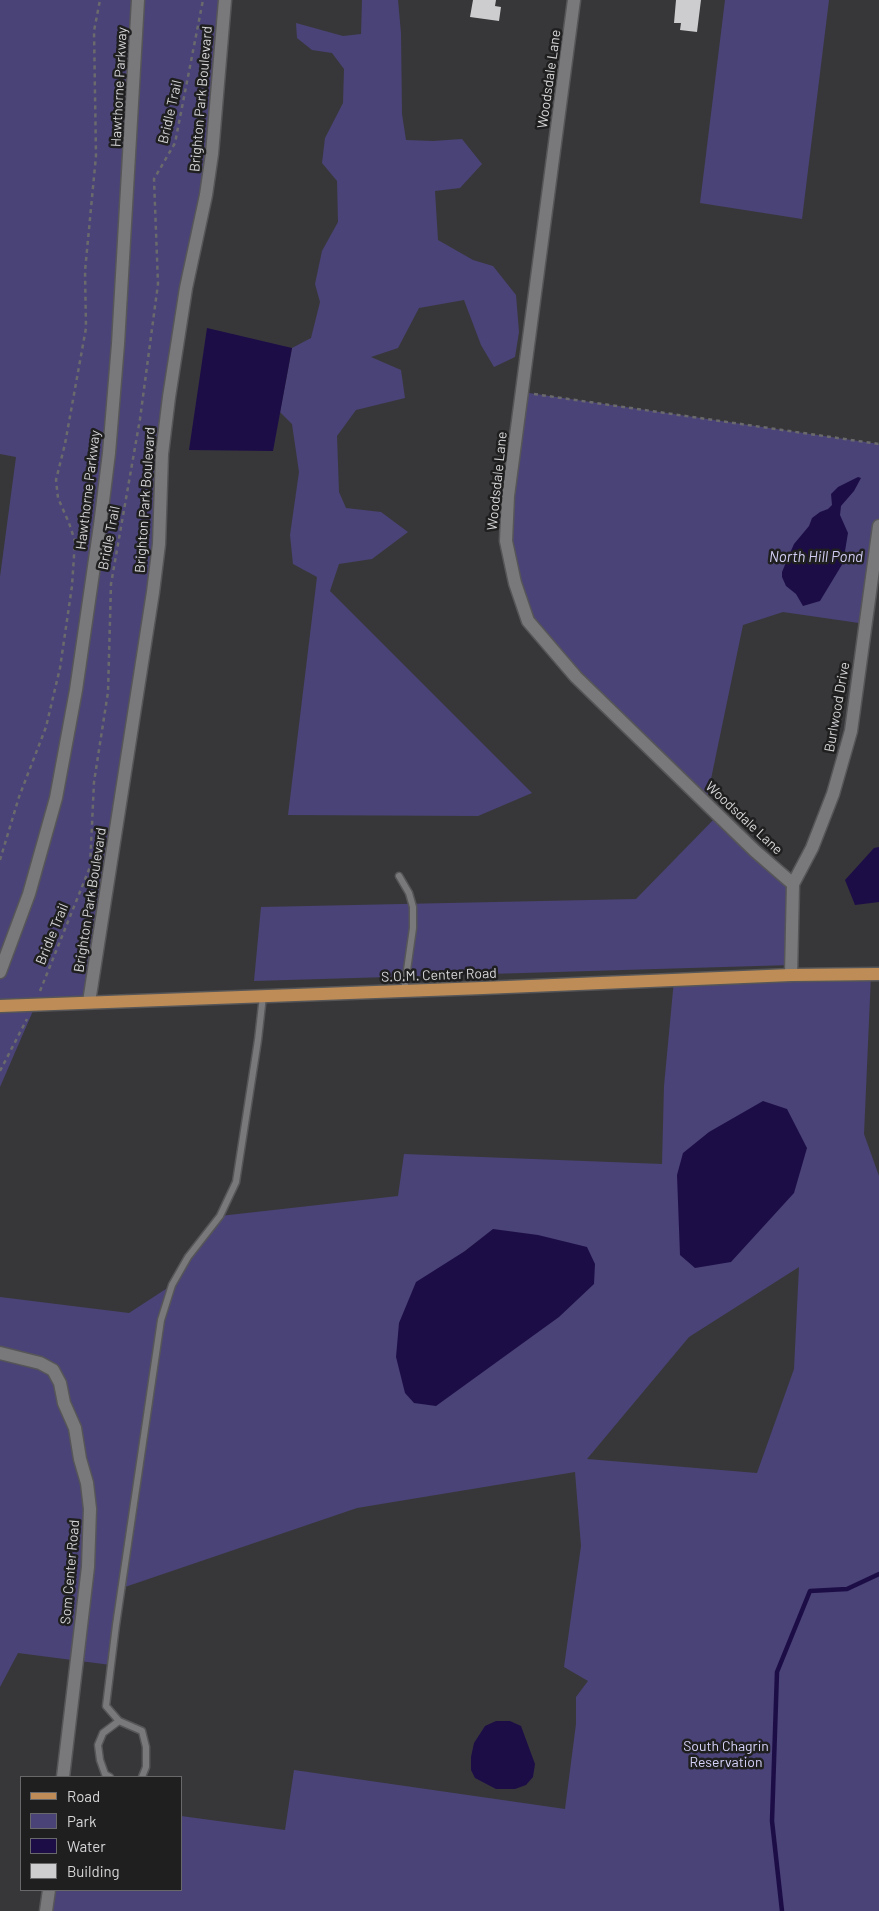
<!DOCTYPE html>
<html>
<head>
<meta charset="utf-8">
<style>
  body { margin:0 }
  #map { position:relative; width:879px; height:1911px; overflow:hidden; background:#37373a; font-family:Barlow,sans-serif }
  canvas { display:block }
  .legend { position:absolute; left:20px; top:1776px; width:162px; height:115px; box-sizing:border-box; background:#1f1f20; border:1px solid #68686a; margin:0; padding:6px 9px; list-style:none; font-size:15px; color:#d6d6d8 }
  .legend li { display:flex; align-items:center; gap:10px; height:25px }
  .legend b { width:25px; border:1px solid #68686a }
</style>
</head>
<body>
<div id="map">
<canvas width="879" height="1911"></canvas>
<ul class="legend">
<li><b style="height:6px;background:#be8d57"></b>Road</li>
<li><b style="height:14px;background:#4a4377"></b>Park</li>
<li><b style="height:14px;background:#1d0d47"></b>Water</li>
<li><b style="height:14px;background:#cdcdd0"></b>Building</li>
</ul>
</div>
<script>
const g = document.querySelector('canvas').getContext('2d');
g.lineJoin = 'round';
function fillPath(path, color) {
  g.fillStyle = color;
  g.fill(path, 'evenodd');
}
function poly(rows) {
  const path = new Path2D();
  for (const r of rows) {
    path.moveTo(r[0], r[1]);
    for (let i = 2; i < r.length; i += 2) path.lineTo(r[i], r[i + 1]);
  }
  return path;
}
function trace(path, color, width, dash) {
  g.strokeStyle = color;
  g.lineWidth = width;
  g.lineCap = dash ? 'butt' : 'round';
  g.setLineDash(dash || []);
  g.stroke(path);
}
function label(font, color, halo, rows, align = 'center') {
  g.font = font + ' Barlow,sans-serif';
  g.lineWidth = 5;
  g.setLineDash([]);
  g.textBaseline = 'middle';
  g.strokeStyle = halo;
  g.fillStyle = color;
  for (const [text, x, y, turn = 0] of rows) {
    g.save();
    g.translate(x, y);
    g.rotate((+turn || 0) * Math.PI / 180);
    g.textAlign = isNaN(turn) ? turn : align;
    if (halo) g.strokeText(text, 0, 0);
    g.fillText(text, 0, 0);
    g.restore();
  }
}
fillPath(poly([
  [0,0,225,0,219,90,169,397,159,544,89,1002,36,1004,0,1087,0,577,16,457,0,454],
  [362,0,398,0,401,33,402,114,406,140,433,141,462,139,482,164,460,188,435,191,438,240,473,260,493,266,516,295,519,332,515,357,494,367,481,345,464,300,419,308,398,348,371,357,401,370,405,398,356,410,337,436,339,492,346,508,381,512,408,532,372,559,339,564,330,591,532,793,478,816,288,815,317,577,293,564,290,535,299,472,292,424,280,412,292,348,311,338,320,302,315,284,322,251,338,222,337,181,322,163,325,138,343,103,344,69,332,53,312,50,297,38,296,23,343,36,361,34],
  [725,0,829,0,802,219,700,203],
  [522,392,879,444,879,526,866,624,783,612,743,625,706,803,528,621,506,541],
  [718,815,793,884,791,965,254,981,261,907,636,899],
  [871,975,864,1134,879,1176,879,1911,46,1911,49,1890,181,1890,181,1816,285,1830,294,1770,565,1809,576,1724,576,1697,588,1681,564,1667,581,1546,575,1472,357,1508,122,1588,111,1665,18,1653,0,1687,0,1297,129,1313,172,1285,220,1216,398,1196,404,1154,662,1164,664,1086,674,980],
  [494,1229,399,1323,465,1251],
  [799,1267,794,1369,757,1473,587,1459,689,1337]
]), '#4a4377');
fillPath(poly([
  [207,328,292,348,273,451,189,450],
  [858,477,861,478,854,491,841,506,840,515,848,533,843,563,820,601,803,606,796,594,786,586,782,577,782,572,787,560,794,544,809,526,812,518,820,512,828,509,832,505,831,494,838,487],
  [879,847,879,902,855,905,845,880,874,848],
  [763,1101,787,1109,807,1148,794,1193,731,1262,695,1268,680,1255,677,1175,683,1153,709,1132],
  [493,1229,538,1235,587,1247,595,1264,594,1284,559,1317,436,1406,414,1403,405,1393,396,1357,399,1323,416,1282,465,1251],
  [496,1721,510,1721,521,1726,535,1764,533,1777,526,1785,515,1789,496,1789,475,1778,471,1770,471,1757,474,1743,485,1726]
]), '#1d0d47');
trace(poly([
  [782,1911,772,1821,777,1672,810,1591,847,1589,879,1574]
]), '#1d0d47', 4.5);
fillPath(poly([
  [473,0,496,0,495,6,501,7,499,21,470,17],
  [676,0,701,0,697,32,680,30,681,23,674,23]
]), '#cdcdd0');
const service = poly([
  [399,876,409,893,413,907,413,928,404,991],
  [110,1777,105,1774,100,1760,98,1745,103,1733,119,1721],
  [142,1777,146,1767,146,1747,142,1731,119,1721,106,1706,116,1625,146,1422,161,1320,172,1285,188,1257,220,1216,236,1182,258,1040,263,996]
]);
const minor = poly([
  [574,0,508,496,506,541,515,583,528,621,576,677,755,851,793,884,791,975],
  [793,884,812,848,833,794,851,731,879,526],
  [89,1002,153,592,159,544,162,454,169,397,186,288,206,195,212,154,225,0],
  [0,1353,40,1363,53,1370,60,1383,64,1403,75,1428,80,1459,87,1483,90,1509,88,1567,63,1777],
  [46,1911,49,1890]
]);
const tertiary = poly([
  [0,972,29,894,56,798,76,690,100,525,109,453,118,344,138,0]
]);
const primary = poly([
  [0,1006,483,988,791,975,879,974]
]);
trace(service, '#565658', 9);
trace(minor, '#565658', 15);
trace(tertiary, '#565658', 15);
trace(primary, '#565658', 15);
trace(poly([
  [534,394,879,444],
  [0,860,19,797,46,727,60,668,72,586,75,541,69,523,58,498,56,480,65,444,86,328,85,271,96,156,94,31,100,0],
  [40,991,90,867,94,782,108,692,111,584,140,419,158,284,154,179,175,143,203,0],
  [0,1071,27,1019]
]), '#6a6a6d', 2.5, [4, 4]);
trace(service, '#79797c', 6);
trace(minor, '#79797c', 12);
trace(tertiary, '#79797c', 12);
trace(primary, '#be8d57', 12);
label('14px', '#d6d6d8', '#1f1f20', [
  ["Woodsdale Lane",549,79,-82],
  ["Hawthorne Parkway",119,87,-87],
  ["Brighton Park Boulevard",201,99,-85],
  ["Bridle Trail",170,112,-77],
  ["Woodsdale Lane",497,481,-84],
  ["Hawthorne Parkway",88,490,-83],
  ["Brighton Park Boulevard",145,500,-86],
  ["Bridle Trail",109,538,-79],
  ["Burlwood Drive",837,707,-80],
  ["Woodsdale Lane",744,818,43],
  ["Brighton Park Boulevard",90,900,-81],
  ["Bridle Trail",52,934,-68],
  ["S.O.M. Center Road",439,975,-2],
  ["Som Center Road",70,1572,-85]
]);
label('14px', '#d6d3f9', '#1f1f20', [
  ["South Chagrin",726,1746],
  ["Reservation",726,1762]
]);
label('italic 15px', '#d1cef4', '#1f1f20', [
  ["North Hill Pond",816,557]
]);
</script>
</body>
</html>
